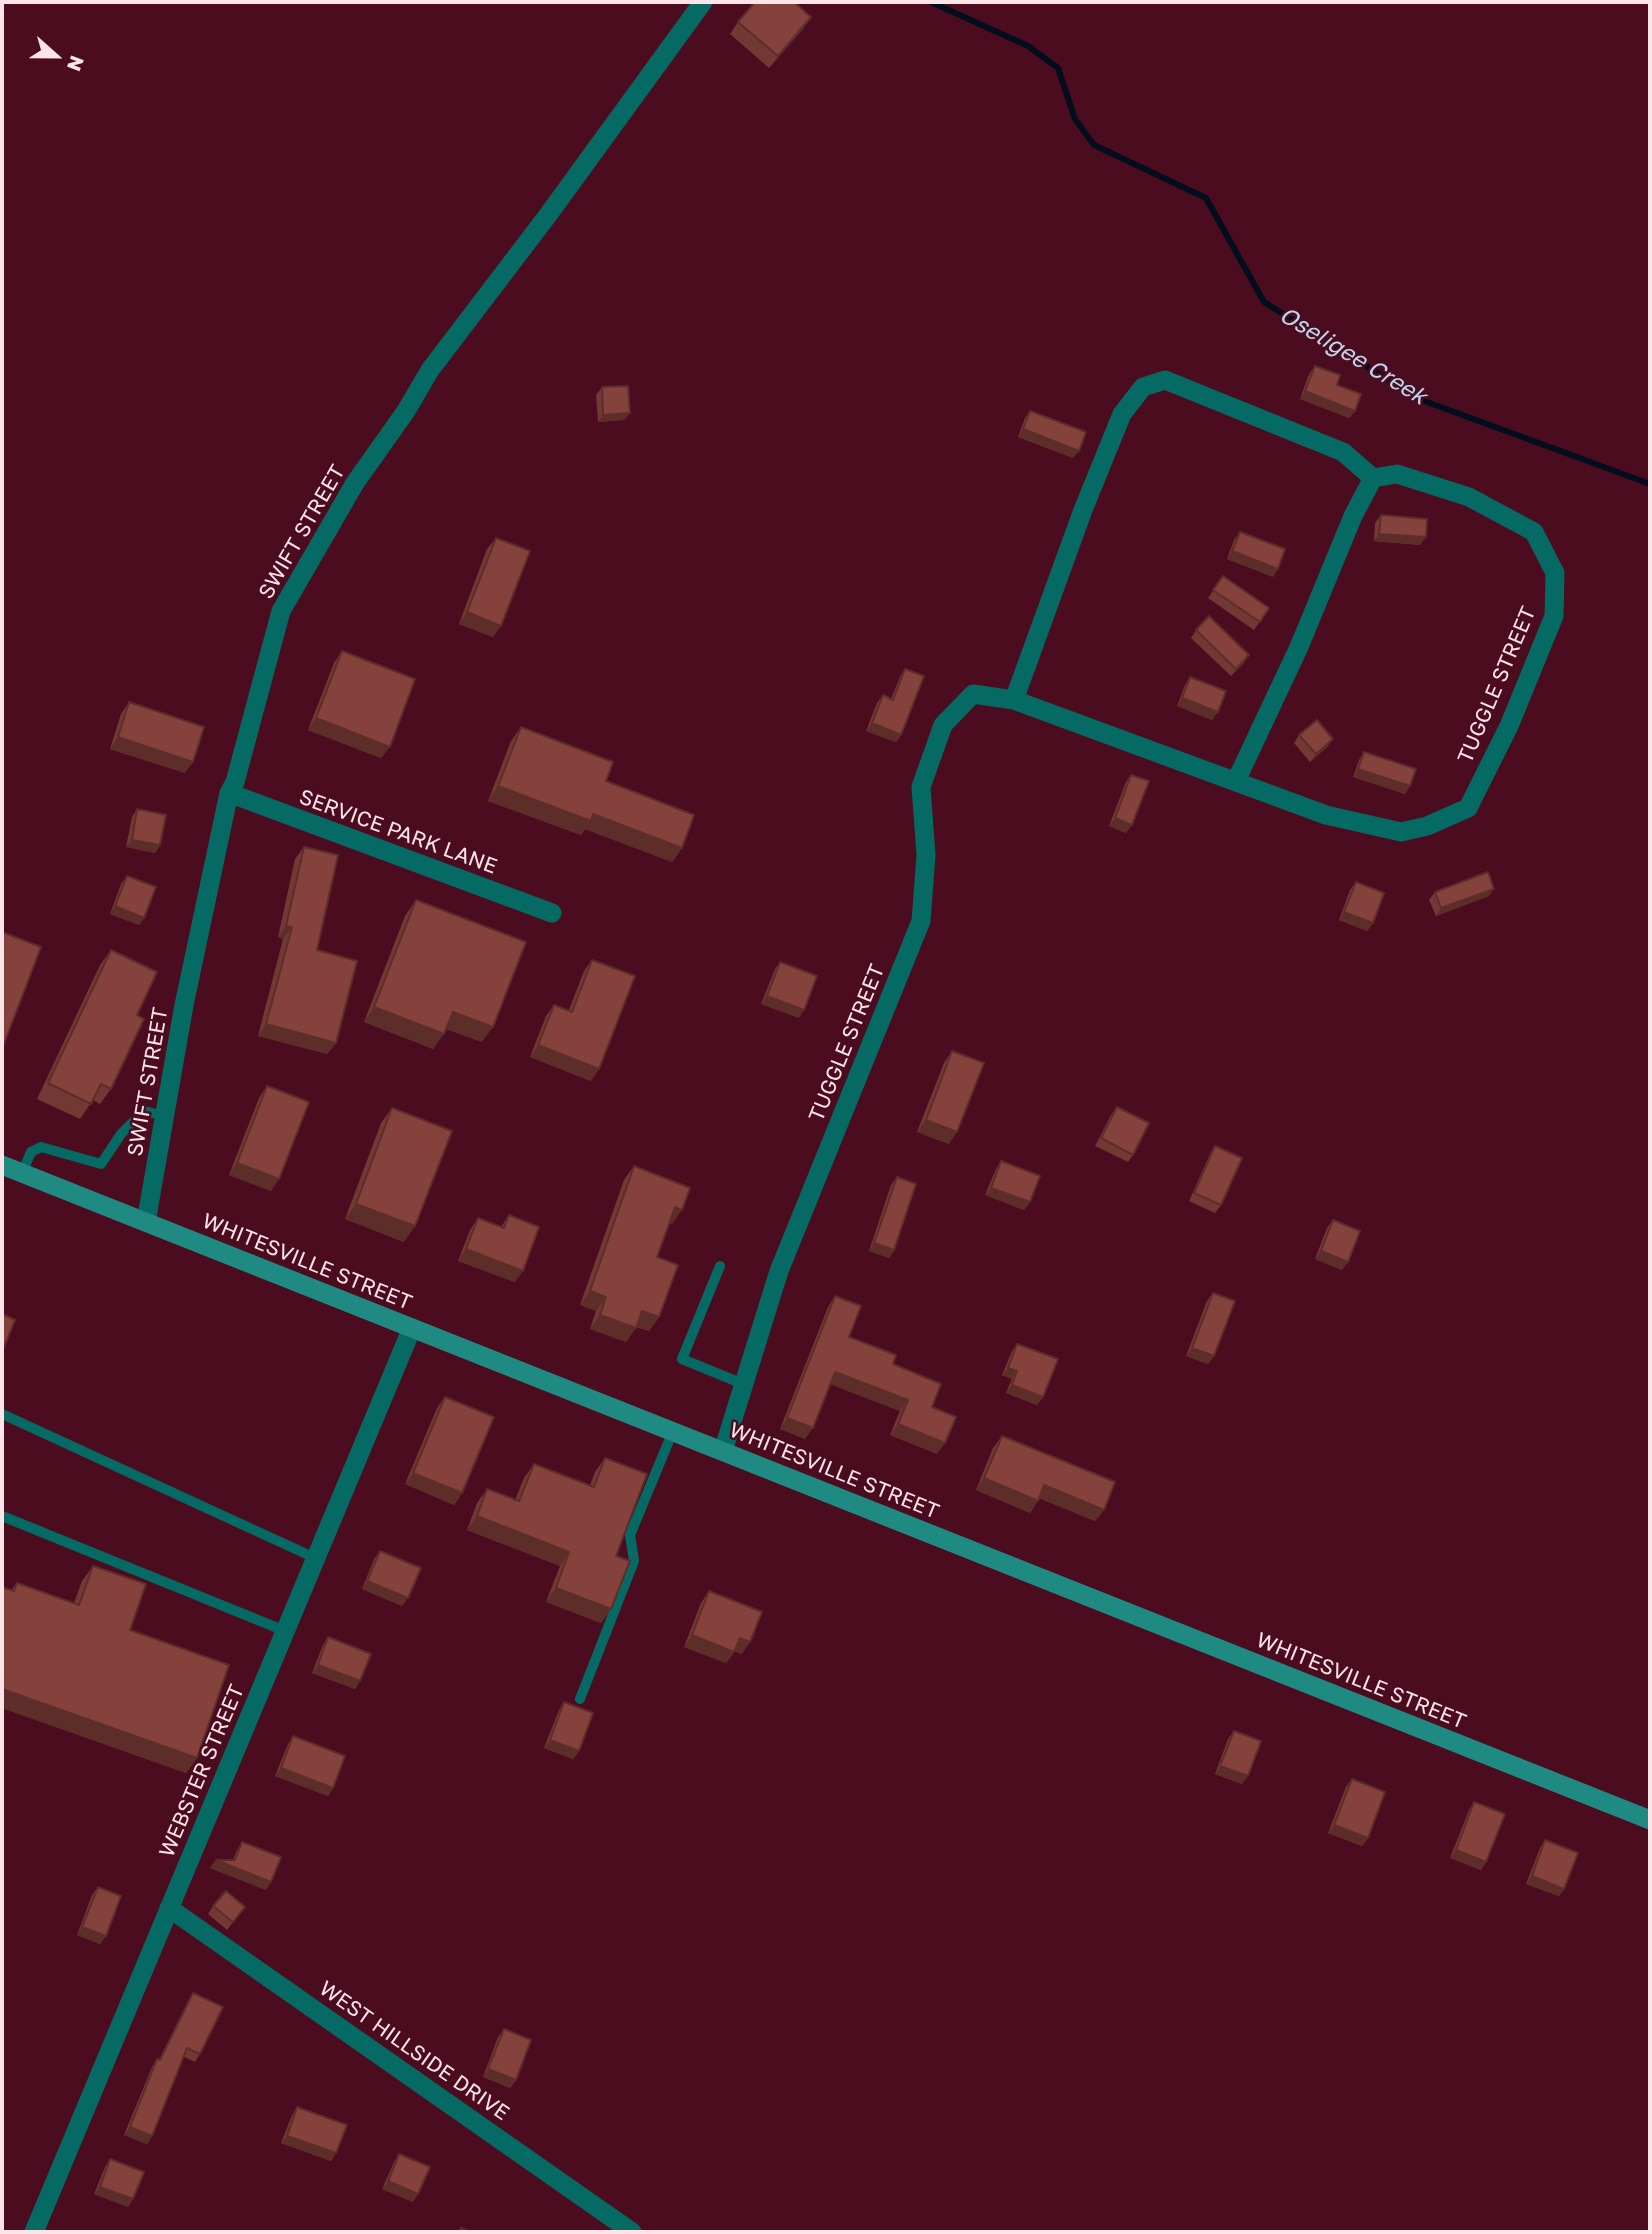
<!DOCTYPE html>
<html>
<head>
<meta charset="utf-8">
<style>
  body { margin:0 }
  #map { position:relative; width:1652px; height:2234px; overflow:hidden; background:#4b0c20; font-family:"Golos Text",sans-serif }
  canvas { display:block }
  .frame { position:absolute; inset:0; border:4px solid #fde4e8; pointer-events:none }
  .north { position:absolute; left:21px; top:21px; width:70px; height:70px; -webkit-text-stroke:5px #4b0c20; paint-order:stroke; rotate:111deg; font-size:19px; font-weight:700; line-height:28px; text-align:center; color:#fde4e8 }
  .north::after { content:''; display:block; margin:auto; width:24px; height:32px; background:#fde4e8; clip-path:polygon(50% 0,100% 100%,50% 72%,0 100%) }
</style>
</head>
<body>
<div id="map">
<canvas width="1652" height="2234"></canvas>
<div class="frame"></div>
<div class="north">N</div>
</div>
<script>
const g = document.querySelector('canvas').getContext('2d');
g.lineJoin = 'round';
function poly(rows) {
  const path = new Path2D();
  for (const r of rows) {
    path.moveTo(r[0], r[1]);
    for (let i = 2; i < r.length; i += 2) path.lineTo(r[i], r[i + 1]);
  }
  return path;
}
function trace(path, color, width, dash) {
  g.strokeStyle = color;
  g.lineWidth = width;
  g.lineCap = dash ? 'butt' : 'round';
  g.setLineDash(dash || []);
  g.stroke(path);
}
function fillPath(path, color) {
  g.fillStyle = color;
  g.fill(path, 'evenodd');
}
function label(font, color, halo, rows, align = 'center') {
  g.font = font + ' "Golos Text",sans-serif';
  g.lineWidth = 5;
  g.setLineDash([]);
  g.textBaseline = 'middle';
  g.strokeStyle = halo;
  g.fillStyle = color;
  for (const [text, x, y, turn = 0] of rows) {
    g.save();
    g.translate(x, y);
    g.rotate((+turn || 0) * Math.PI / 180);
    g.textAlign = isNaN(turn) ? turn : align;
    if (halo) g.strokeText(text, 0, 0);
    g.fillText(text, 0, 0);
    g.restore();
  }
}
trace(poly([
  [931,2,1028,46,1058,68,1075,119,1094,145,1206,198,1264,302,1419,399,1650,484]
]), '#020e1b', 6);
trace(poly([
  [22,1173,31,1152,41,1147,101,1164,121,1134,144,1111,165,1116],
  [720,1266,682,1359,743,1384],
  [2,1414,315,1558],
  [2,1516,285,1631],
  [580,1699,634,1561,630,1535,673,1431]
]), '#046a63', 10);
trace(poly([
  [1236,781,1299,647,1353,516,1373,478],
  [229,793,552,913],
  [146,1222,184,1005,229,793,235,782,281,611,355,483,406,411,430,370,548,215,703,2],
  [723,1451,779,1271,921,921,926,855,921,787,943,725,973,694,1014,700,1326,815,1401,832,1427,826,1468,808,1509,726,1554,616,1555,573,1534,532,1469,497,1397,474,1373,478,1343,452,1165,380,1143,387,1122,414,1083,510,1014,700],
  [169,1908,632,2232],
  [34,2232,412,1328]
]), '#046a63', 19);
trace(poly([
  [2,1165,1650,1820]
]), '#1f8a81', 19);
fillPath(poly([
  [738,22,803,29,769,68,730,34],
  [1315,366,1337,385,1355,411,1349,418,1300,399,1309,374],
  [602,387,630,413,624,420,598,422,596,395],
  [1030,411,1073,458,1018,437,1025,418],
  [1381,515,1420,545,1374,541,1375,523],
  [1240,532,1273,577,1227,559,1234,540],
  [496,538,493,637,459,624,487,549],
  [1223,576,1269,608,1254,630,1208,598],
  [1196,630,1244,663,1231,676,1191,638],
  [342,651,381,758,308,730,334,663],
  [905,669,901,735,896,742,866,731,877,703,883,695,891,699,900,677],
  [1190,677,1212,720,1177,706,1185,685],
  [129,702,185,773,110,749,121,714],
  [521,727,606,781,682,848,672,862,585,829,581,835,488,801,511,741],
  [1299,735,1328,746,1310,762,1294,743],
  [1364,752,1410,786,1405,794,1353,777,1359,760],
  [1131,775,1126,833,1109,826,1126,782],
  [137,809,160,845,155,853,126,847,132,817],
  [304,847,317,950,336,1043,327,1054,258,1036,283,939,278,937,295,859],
  [127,876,144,918,139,925,110,914,121,884],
  [1356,882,1373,923,1367,931,1339,920,1350,890],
  [1435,892,1489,896,1436,916,1429,900],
  [416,900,482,1042,446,1029,433,1049,364,1022,405,916],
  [111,950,137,1015,111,1089,100,1104,93,1100,80,1119,37,1099,100,965],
  [592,960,591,1081,530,1057,546,1016,554,1005,569,1010,584,971],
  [780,962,799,1018,761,1004,775,969],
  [952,1051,949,1144,917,1132,944,1063],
  [267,1086,271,1191,229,1175,259,1098],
  [1117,1107,1133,1155,1128,1162,1095,1146,1111,1115],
  [392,1108,404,1242,345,1219,381,1123],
  [1215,1146,1221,1205,1215,1213,1189,1201,1210,1154],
  [1001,1161,1030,1202,1024,1210,985,1195,996,1169],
  [634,1166,672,1224,670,1223,657,1257,659,1317,649,1331,636,1327,626,1342,590,1329,596,1311,580,1305,624,1180],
  [897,1177,894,1250,889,1258,869,1251,891,1185],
  [509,1215,515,1282,458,1261,470,1230,478,1218,501,1227],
  [1333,1220,1342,1270,1315,1259,1327,1228],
  [1213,1293,1214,1356,1208,1364,1186,1356,1207,1301],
  [835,1296,849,1337,893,1364,932,1407,937,1454,890,1435,900,1411,830,1384,805,1439,780,1429,828,1307],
  [1017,1344,1043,1397,1037,1405,1006,1393,1012,1379,1002,1375,1012,1351],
  [445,1397,462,1493,454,1505,405,1484,437,1408],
  [1002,1436,1104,1510,1095,1521,1039,1498,1030,1513,976,1490,993,1448],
  [605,1458,616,1556,611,1609,601,1623,546,1602,560,1566,467,1530,477,1503,487,1489,515,1500,524,1478,534,1464,590,1485,595,1472],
  [380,1551,402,1606,362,1589,374,1559],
  [93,1566,130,1630,197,1758,186,1773,2,1708,2,1587,11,1590,17,1583,74,1603,82,1581],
  [709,1591,742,1654,735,1651,726,1663,684,1647,701,1603],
  [328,1637,360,1681,355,1689,312,1673,323,1645],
  [564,1702,579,1751,573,1759,544,1748,559,1710],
  [1234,1731,1248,1776,1242,1784,1215,1774,1228,1739],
  [293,1736,333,1788,328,1796,275,1776,288,1744],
  [1352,1779,1368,1838,1362,1846,1328,1833,1346,1787],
  [1474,1802,1486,1862,1481,1870,1450,1858,1469,1810],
  [1545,1840,1564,1889,1559,1896,1526,1884,1540,1848],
  [242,1842,266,1890,210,1868,216,1860,233,1860,237,1850],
  [98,1887,106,1936,100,1944,77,1935,92,1895],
  [213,1906,245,1907,227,1930,208,1914],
  [193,1993,200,2054,195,2062,184,2057,152,2136,147,2144,124,2135,152,2067,157,2059,159,2060,188,2001],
  [504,2029,516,2080,510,2088,483,2077,498,2037],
  [297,2107,336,2153,331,2161,281,2143,292,2115],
  [399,2154,413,2202,382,2189,394,2162],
  [110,2159,133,2199,128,2207,94,2194,105,2167]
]), '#723833');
fillPath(poly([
  [811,17,803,29,769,68,778,56],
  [1305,391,1355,411,1349,418,1300,399],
  [630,413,624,420,598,422,603,415],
  [1023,429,1079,451,1073,458,1018,437],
  [1379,534,1426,537,1420,545,1374,541],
  [1232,551,1278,569,1273,577,1227,559],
  [467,612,501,626,493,637,459,624],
  [1249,655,1244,663,1231,676,1236,669],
  [1182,698,1218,712,1212,720,1177,706],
  [316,718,390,747,381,758,308,730],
  [872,723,901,735,896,742,866,731],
  [118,737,193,762,185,773,110,749],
  [1333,739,1328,746,1310,762,1316,754],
  [1358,769,1410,786,1405,794,1353,777],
  [498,786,593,814,682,848,672,862,585,829,581,835,488,801],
  [1115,818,1132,825,1126,833,1109,826],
  [132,840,160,845,155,853,126,847],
  [1494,889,1489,896,1436,916,1441,908],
  [115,906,144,918,139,925,110,914],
  [1344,912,1373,923,1367,931,1339,920],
  [286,926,292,927,283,939,278,937],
  [767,996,804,1010,799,1018,761,1004],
  [374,1007,444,1034,433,1049,364,1022],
  [453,1012,493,1027,482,1042,442,1027],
  [266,1024,336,1043,327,1054,258,1036],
  [538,1045,599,1069,591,1081,530,1057],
  [926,1120,957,1132,949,1144,917,1132],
  [237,1163,279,1179,271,1191,229,1175],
  [991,1188,1030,1202,1024,1210,985,1195],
  [356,1204,415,1226,404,1242,345,1219],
  [675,1207,682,1210,672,1224,666,1221],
  [874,1243,894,1250,889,1258,869,1251],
  [466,1249,523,1271,515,1282,458,1261],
  [1321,1251,1348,1262,1342,1270,1315,1259],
  [590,1291,606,1297,596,1311,580,1305],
  [642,1311,659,1317,649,1331,632,1325],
  [600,1315,636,1328,626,1342,590,1329],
  [1192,1348,1214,1356,1208,1364,1186,1356],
  [1008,1368,1017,1371,1012,1379,1002,1375],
  [835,1372,908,1400,900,1411,827,1383],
  [1012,1385,1043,1397,1037,1405,1006,1393],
  [787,1418,813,1428,805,1439,780,1429],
  [898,1424,945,1443,937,1454,890,1435],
  [413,1473,462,1493,454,1505,405,1484],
  [984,1478,1038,1501,1030,1513,976,1490],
  [1044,1485,1104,1510,1095,1521,1036,1497],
  [477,1516,569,1552,560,1566,467,1530],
  [367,1581,408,1598,402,1606,362,1589],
  [556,1588,611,1609,601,1623,546,1602],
  [692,1635,734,1652,726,1663,684,1647],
  [740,1638,750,1642,742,1654,731,1650],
  [318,1665,360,1681,355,1689,312,1673],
  [2,1689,197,1758,186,1773,2,1708],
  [550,1740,579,1751,573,1759,544,1748],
  [1220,1766,1248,1776,1242,1784,1215,1774],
  [281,1768,333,1788,328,1796,275,1776],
  [1334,1825,1368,1838,1362,1846,1328,1833],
  [1456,1850,1486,1862,1481,1870,1450,1858],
  [216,1860,271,1882,266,1890,210,1868],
  [1532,1876,1564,1889,1559,1896,1526,1884],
  [82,1927,106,1936,100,1944,77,1935],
  [488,2069,516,2080,510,2088,483,2077],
  [130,2127,152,2136,147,2144,124,2135],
  [287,2136,336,2153,331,2161,281,2143],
  [388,2181,418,2194,413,2202,382,2189],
  [100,2187,133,2199,128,2207,94,2194]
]), '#5d2e29');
const building = poly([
  [755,2,794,2,811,17,778,56,738,22,755,2],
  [1315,366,1340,375,1337,385,1361,394,1355,411,1305,391,1315,366],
  [628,386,630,413,603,415,602,387,628,386],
  [1030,411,1086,432,1079,451,1023,429,1030,411],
  [1381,515,1427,519,1426,537,1379,534,1381,515],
  [1240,532,1285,549,1278,569,1232,551,1240,532],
  [496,538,530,551,501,626,467,612,496,538],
  [1223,576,1269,608,1260,622,1213,590,1223,576],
  [1209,616,1249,655,1236,669,1196,630,1209,616],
  [342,651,415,679,390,747,316,718,342,651],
  [905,669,924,676,901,735,872,723,883,695,893,700,905,669],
  [1190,677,1226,691,1218,712,1182,698,1190,677],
  [129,702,204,727,193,762,118,737,129,702],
  [1317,720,1333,739,1316,754,1299,735,1317,720],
  [521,727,613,762,606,781,694,815,682,848,593,814,591,821,498,786,521,727],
  [1364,752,1416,769,1410,786,1358,769,1364,752],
  [1131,775,1149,781,1132,825,1115,818,1131,775],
  [137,809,166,815,160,845,132,840,137,809],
  [304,847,338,855,317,950,357,961,336,1043,266,1024,292,927,286,926,304,847],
  [1488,872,1494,889,1441,908,1435,892,1488,872],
  [127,876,156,887,144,918,115,906,127,876],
  [1356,882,1384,893,1373,923,1344,912,1356,882],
  [416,900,526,942,493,1027,453,1012,444,1034,374,1007,416,900],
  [2,932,41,947,2,1049,2,932],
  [111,950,157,972,137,1015,144,1019,111,1089,101,1084,91,1104,48,1083,111,950],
  [592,960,635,976,599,1069,538,1045,554,1005,572,1012,592,960],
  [780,962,817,976,804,1010,767,996,780,962],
  [952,1051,984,1063,957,1132,926,1120,952,1051],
  [267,1086,309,1102,279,1179,237,1163,267,1086],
  [1117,1107,1149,1123,1133,1155,1101,1138,1117,1107],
  [392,1108,452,1131,415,1226,356,1204,392,1108],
  [1215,1146,1242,1158,1221,1205,1194,1193,1215,1146],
  [1001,1161,1040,1176,1030,1202,991,1188,1001,1161],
  [634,1166,690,1188,682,1210,675,1207,657,1257,678,1265,659,1317,642,1311,636,1328,600,1315,606,1297,590,1291,634,1166],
  [897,1177,916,1184,894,1250,874,1243,897,1177],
  [509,1215,539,1227,523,1271,466,1249,478,1218,504,1228,509,1215],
  [1333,1220,1360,1231,1348,1262,1321,1251,1333,1220],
  [1213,1293,1235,1301,1214,1356,1192,1348,1213,1293],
  [835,1296,861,1306,849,1337,896,1355,893,1364,941,1384,932,1407,956,1417,945,1443,898,1424,908,1400,835,1372,813,1428,787,1418,835,1296],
  [2,1314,15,1320,2,1352,2,1314],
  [1017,1344,1058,1359,1043,1397,1012,1385,1017,1371,1008,1368,1017,1344],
  [445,1397,494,1417,462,1493,413,1473,445,1397],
  [1002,1436,1115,1482,1104,1510,1044,1485,1038,1501,984,1478,1002,1436],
  [605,1458,647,1474,616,1556,630,1561,611,1609,556,1588,569,1552,477,1516,487,1489,519,1501,534,1464,594,1487,605,1458],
  [380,1551,421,1568,408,1598,367,1581,380,1551],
  [93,1566,146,1584,130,1630,229,1665,197,1758,2,1689,2,1587,14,1591,17,1583,79,1605,93,1566],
  [709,1591,762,1612,750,1642,740,1638,734,1652,692,1635,709,1591],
  [328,1637,371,1654,360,1681,318,1665,328,1637],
  [564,1702,593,1713,579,1751,550,1740,564,1702],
  [1234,1731,1261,1741,1248,1776,1220,1766,1234,1731],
  [293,1736,345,1756,333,1788,281,1768,293,1736],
  [1352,1779,1385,1792,1368,1838,1334,1825,1352,1779],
  [1474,1802,1505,1814,1486,1862,1456,1850,1474,1802],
  [1545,1840,1578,1853,1564,1889,1532,1876,1545,1840],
  [242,1842,281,1857,271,1882,216,1860,235,1860,242,1842],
  [98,1887,121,1896,106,1936,82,1927,98,1887],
  [226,1891,245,1907,233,1922,213,1906,226,1891],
  [193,1993,223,2007,200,2054,187,2048,152,2136,130,2127,157,2059,160,2060,193,1993],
  [504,2029,531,2040,516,2080,488,2069,504,2029],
  [297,2107,347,2125,336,2153,287,2136,297,2107],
  [399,2154,430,2167,418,2194,388,2181,399,2154],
  [110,2159,144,2172,133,2199,100,2187,110,2159],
  [461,2228,470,2232,459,2232,461,2228]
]);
fillPath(building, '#85413b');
trace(building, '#5d2e29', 2);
label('21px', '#fde4e8', '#4b0c20', [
  ["SWIFT STREET",302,532,-60],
  ["TUGGLE STREET",1497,685,-67],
  ["SERVICE PARK LANE",398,832,20],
  ["TUGGLE STREET",847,1043,-68],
  ["SWIFT STREET",148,1082,-80],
  ["WHITESVILLE STREET",307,1262,22],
  ["WHITESVILLE STREET",834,1471,22],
  ["WHITESVILLE STREET",1361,1681,22],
  ["WEBSTER STREET",202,1771,-67],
  ["WEST HILLSIDE DRIVE",414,2051,35]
]);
label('italic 23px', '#bfd7ed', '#4b0c20', [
  ["Oseligee Creek",1353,356,31]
]);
</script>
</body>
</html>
